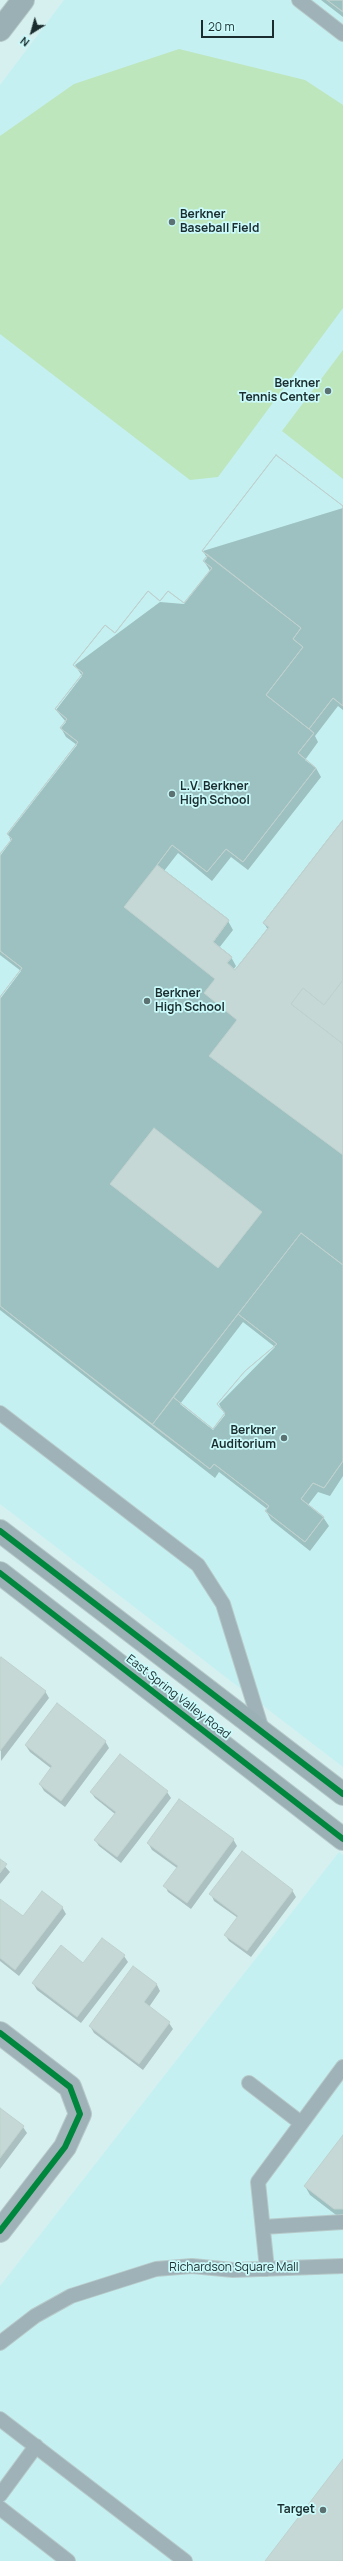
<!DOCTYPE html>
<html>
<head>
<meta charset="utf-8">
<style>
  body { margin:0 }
  #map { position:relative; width:343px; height:2561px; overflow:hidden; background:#d6f0f0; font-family:Manrope,sans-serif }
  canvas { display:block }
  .north { position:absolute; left:12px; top:12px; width:40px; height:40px; -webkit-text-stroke:3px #cbfafb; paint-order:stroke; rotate:217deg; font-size:11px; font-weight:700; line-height:16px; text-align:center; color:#1a2c2d }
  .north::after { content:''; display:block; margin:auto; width:14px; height:18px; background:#1a2c2d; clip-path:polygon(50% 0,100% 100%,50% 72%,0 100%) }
  .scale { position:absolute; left:201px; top:20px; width:73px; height:18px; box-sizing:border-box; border:2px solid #1a2c2d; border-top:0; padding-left:5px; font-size:12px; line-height:14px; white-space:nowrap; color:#1a2c2d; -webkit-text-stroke:3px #cbfafb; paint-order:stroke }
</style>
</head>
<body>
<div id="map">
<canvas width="343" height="2561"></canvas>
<div class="north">N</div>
<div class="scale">20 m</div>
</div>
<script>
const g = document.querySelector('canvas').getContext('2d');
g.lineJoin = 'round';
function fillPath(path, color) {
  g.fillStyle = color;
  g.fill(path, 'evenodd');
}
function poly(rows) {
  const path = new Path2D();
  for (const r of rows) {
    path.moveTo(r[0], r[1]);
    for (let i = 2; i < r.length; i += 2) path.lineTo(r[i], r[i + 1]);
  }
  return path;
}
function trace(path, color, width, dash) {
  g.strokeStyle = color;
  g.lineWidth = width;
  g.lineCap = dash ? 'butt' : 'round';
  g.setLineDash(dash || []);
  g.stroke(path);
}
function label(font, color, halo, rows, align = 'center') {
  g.font = font + ' Manrope,sans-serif';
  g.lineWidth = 3.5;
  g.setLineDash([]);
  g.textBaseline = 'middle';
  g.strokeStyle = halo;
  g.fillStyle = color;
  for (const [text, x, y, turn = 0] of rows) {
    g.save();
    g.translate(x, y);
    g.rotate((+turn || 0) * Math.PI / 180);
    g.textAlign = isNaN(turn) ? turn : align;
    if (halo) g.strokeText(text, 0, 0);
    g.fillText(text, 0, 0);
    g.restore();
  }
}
fillPath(poly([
  [64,0,343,0,343,1767,0,1504,0,85],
  [339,1852,343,1855,343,2561,0,2561,0,2286]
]), '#c5f0f1');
fillPath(poly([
  [179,49,305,80,343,105,343,308,218,477,190,480,0,334,0,136,74,84],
  [343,350,343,479,282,431]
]), '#bde6bc');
fillPath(poly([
  [321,0,343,0,343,17],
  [343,508,343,710,338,706,315,736,318,742,305,760,316,768,321,777,248,870,231,857,212,881,178,853,164,871,228,921,233,930,219,948,231,957,236,966,233,970,235,972,268,930,264,923,343,822,343,1476,330,1496,318,1492,308,1505,323,1517,329,1526,310,1551,271,1520,266,1511,267,1509,219,1472,215,1478,0,1310,0,999,21,971,0,955,0,856,11,841,8,834,77,745,66,737,61,728,66,722,56,710,82,676,75,665,160,602,184,604,210,571,204,561,207,558,203,551],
  [243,1322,275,1347,219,1404,225,1415,213,1430,180,1404],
  [0,1660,45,1691,49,1698,1,1761],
  [105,1741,109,1748,65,1807,44,1791,40,1784,52,1769,30,1752,26,1746],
  [91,1792,167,1792,171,1798,121,1863,99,1846,95,1840,115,1814,95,1798],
  [233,1839,237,1846,191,1909,168,1892,165,1886,177,1868,152,1850,148,1843],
  [0,1861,10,1872,0,1884],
  [292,1890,296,1897,251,1957,229,1941,225,1935,238,1918,214,1901,211,1894],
  [0,1900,23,1918,62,1907,66,1914,19,1976,0,1961],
  [124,1956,128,1962,81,2023,37,1990,33,1983,83,1964],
  [134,1967,157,1985,160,1991,149,2007,169,2023,173,2029,143,2070,94,2033,90,2026],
  [0,2109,23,2127,27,2133,0,2169],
  [343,2137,343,2218,340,2218,310,2195,305,2186]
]), '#0003');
const building = poly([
  [327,0,343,0,343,12,327,0],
  [327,0,343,0,343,12,327,0],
  [276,455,343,506,343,706,333,698,309,729,314,733,298,753,316,768,243,862,226,849,207,872,172,845,157,865,229,920,213,942,232,957,227,963,235,970,269,927,263,923,343,820,343,980,324,1005,303,988,291,1004,343,1044,343,1461,324,1488,313,1483,301,1499,324,1517,305,1542,265,1511,269,1506,214,1464,210,1469,0,1306,0,997,22,968,0,951,0,854,12,839,7,834,78,742,60,728,67,719,55,709,83,673,73,665,105,625,115,633,148,591,160,601,168,591,184,603,212,568,203,561,208,555,202,551,276,455],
  [154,1128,262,1212,218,1268,110,1184,154,1128],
  [238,1314,277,1344,245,1371,217,1404,225,1413,213,1429,173,1397,238,1314],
  [276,455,343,506,343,706,333,698,309,729,266,695,303,647,293,639,301,628,202,551,276,455],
  [208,555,301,628,293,639,303,647,266,695,314,733,298,753,316,768,243,862,226,849,207,872,172,845,157,865,229,920,213,942,232,957,227,963,235,970,269,927,263,923,343,820,343,1265,301,1233,152,1425,0,1306,0,997,22,968,0,951,0,854,12,839,7,834,78,742,60,728,67,719,55,709,83,673,73,665,105,625,115,633,148,591,160,601,168,591,184,603,212,568,203,561,208,555],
  [343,820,343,980,324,1005,303,988,291,1004,343,1044,343,1155,209,1056,237,1020,204,993,215,979,124,907,157,865,229,920,213,942,232,957,227,963,235,970,269,927,263,923,343,820],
  [301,1233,343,1265,343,1461,324,1488,313,1483,301,1499,324,1517,305,1542,265,1511,269,1506,214,1464,210,1469,152,1425,173,1397,213,1429,225,1413,217,1404,245,1371,277,1344,238,1314,301,1233],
  [1,1657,46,1691,0,1751,0,1659,1,1657],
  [57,1703,106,1741,61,1801,39,1784,52,1766,25,1745,57,1703],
  [120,1754,168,1791,117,1857,94,1840,116,1812,90,1792,120,1754],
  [179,1799,234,1839,187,1903,163,1886,178,1866,147,1843,179,1799],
  [242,1851,293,1890,247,1951,224,1935,238,1916,209,1894,242,1851],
  [0,1859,7,1864,0,1873,0,1859],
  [42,1891,63,1907,15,1970,0,1958,0,1899,23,1916,42,1891],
  [102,1938,125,1955,77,2017,32,1983,61,1945,83,1963,102,1938],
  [133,1966,157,1984,144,2002,170,2022,139,2064,89,2026,133,1966],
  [0,2108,24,2126,0,2158,0,2108],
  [343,2135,343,2209,334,2209,304,2186,343,2135],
  [343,2459,343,2561,265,2561,343,2459]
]);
fillPath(building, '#c5d8d5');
trace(building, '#bed1ce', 1);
const lane = poly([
  [299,0,343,34],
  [0,1413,198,1565,223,1604,263,1733],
  [249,2083,301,2123],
  [263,2227,343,2222],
  [267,2269,258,2182,343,2067],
  [0,2343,35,2316,71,2296,156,2269,192,2266,233,2270,343,2266],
  [0,2419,185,2561],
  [0,2495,36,2446],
  [0,2508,68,2561]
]);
const street = poly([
  [0,2033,70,2087,80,2114,65,2147,0,2231]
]);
const secondary = poly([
  [0,30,23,0],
  [0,1531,343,1794],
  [0,1573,343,1839]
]);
trace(lane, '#b7caca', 16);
trace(street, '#b7caca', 24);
trace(secondary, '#b7caca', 24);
trace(lane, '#9fb2b7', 14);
trace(street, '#9fb2b7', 22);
trace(secondary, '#9ab0b4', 22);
trace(poly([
  [0,1531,343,1794],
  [0,1573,343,1839],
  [0,2033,70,2087,80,2114,65,2147,0,2231]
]), '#00873e', 6);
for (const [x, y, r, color] of [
  [172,222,4,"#5c7171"],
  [328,391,4,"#5c7171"],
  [172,794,4,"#5c7171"],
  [147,1001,4,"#5c7171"],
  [284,1438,4,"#5c7171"],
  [323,2510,4,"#5c7171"]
]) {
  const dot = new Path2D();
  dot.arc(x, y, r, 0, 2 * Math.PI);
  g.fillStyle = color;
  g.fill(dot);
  trace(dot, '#cbfafb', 1.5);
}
label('bold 12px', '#1a2c2d', '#cbfafb', [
  ["Berkner",180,215],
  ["Baseball Field",180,229],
  ["Berkner",320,384,"right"],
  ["Tennis Center",320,398,"right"],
  ["L.V. Berkner",180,787],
  ["High School",180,801],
  ["Berkner",155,994],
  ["High School",155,1008],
  ["Berkner",276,1431,"right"],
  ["Auditorium",276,1445,"right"],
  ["Target",315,2510,"right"]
], 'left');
label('12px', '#1a2c2d', '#cbfafb', [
  ["East Spring Valley Road",178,1697,38],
  ["Richardson Square Mall",234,2268]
]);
</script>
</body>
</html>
